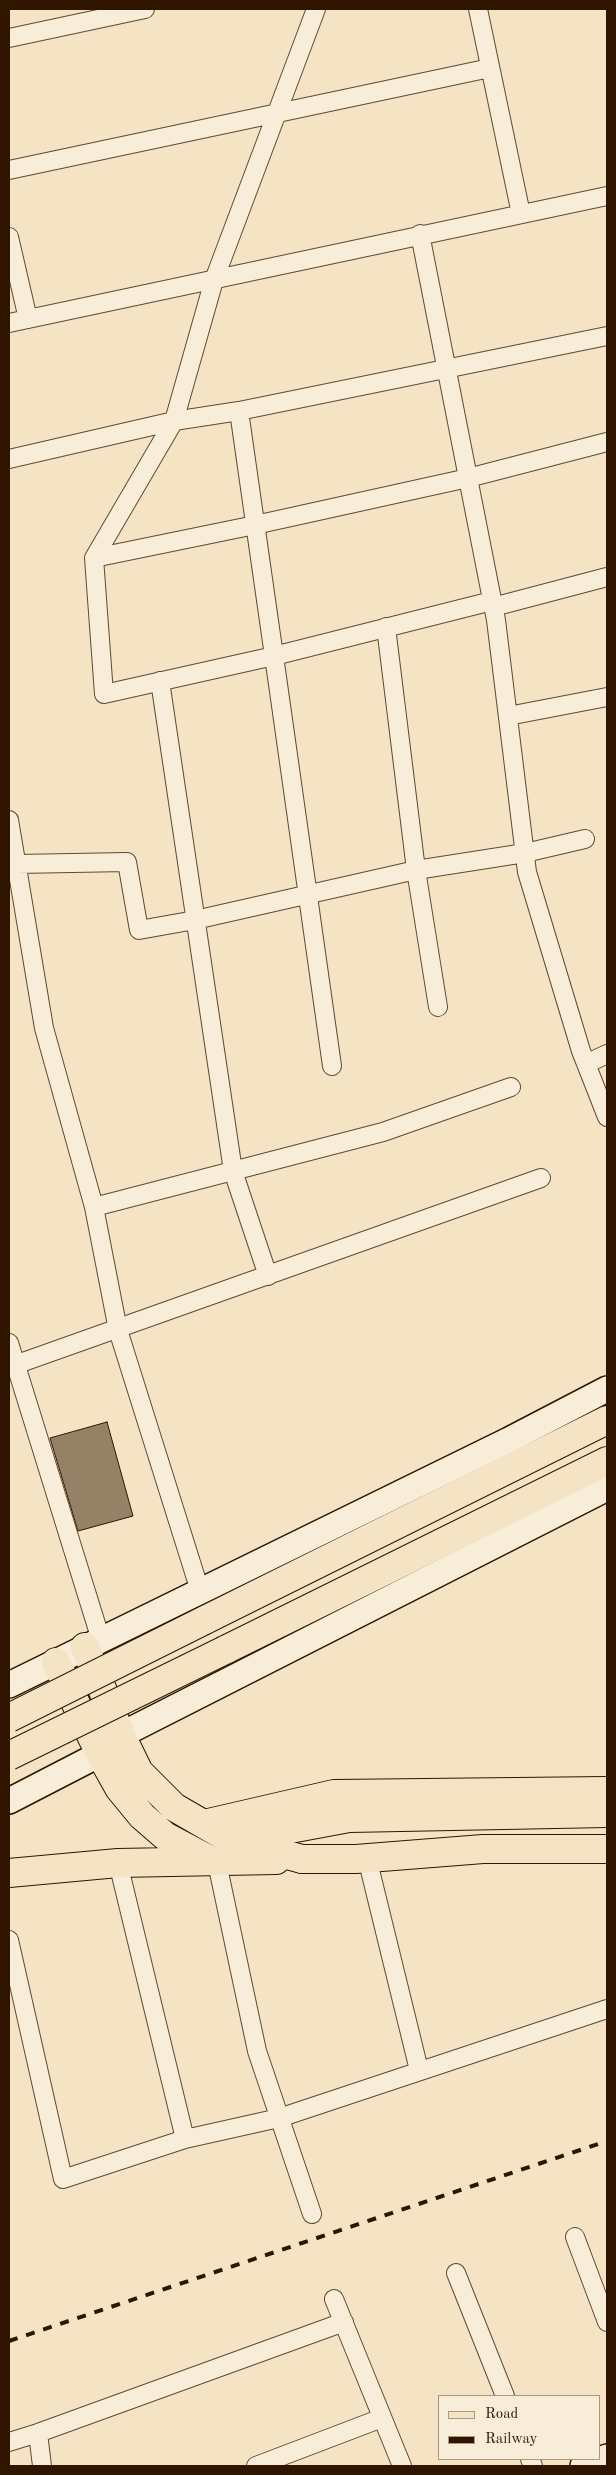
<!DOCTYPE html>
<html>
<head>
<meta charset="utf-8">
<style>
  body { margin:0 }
  #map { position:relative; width:616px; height:2475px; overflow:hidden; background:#f4e4c4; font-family:"Old Standard TT",serif }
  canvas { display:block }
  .frame { position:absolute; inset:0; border:10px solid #2f1500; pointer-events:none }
  .legend { position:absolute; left:438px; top:2395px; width:162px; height:65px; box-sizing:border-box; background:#f8edd9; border:1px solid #a89782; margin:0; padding:6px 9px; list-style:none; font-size:15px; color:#2f1500 }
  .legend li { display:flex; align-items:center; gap:10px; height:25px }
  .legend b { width:25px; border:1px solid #a89782 }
</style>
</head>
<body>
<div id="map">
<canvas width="616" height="2475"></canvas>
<div class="frame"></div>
<ul class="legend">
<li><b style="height:6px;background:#f4e4c4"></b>Road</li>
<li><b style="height:6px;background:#2f1500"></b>Railway</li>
</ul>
</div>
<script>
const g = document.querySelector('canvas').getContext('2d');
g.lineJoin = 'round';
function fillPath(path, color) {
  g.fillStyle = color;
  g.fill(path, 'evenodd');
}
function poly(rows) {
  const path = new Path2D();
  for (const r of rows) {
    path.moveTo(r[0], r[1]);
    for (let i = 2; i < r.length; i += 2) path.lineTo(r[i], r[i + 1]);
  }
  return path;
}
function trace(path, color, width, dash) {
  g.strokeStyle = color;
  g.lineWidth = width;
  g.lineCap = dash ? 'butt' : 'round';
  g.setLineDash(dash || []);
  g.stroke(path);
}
const building = poly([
  [107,1422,133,1516,78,1531,50,1438,107,1422]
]);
fillPath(building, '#958166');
trace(building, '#2f1500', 1);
const street = poly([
  [478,9,521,214],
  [9,38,145,9],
  [9,170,490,68],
  [420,234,496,620,527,872,581,1051,607,1117],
  [9,237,28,319],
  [9,323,607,196],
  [239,411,274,656,492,601],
  [9,459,174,421,239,411,607,336],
  [94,558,174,421,214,280,316,9],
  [493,607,607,577],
  [386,627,416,870,438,1007],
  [160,681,233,1171,268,1276],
  [508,716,607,697],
  [9,820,44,1028,94,1207,118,1330,200,1591],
  [17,864,127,862,139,930,195,920,416,870,525,853,585,839],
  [586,1064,607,1054],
  [332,1066,274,656,104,694,94,558,255,525,468,478,607,442],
  [94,1207,383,1132,511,1087],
  [9,1343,101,1640],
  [9,1367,541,1178],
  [367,1858,419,2070],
  [118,1863,185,2139],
  [217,1863,257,2051,312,2214],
  [9,1940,63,2179,185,2139,279,2118,607,2009],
  [575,2237,607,2322],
  [456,2273,505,2396],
  [334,2299,402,2466],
  [9,2442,38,2433],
  [530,2459,533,2466],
  [42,2466,38,2433,344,2322],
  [256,2466,382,2418]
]);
const secondary = poly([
  [9,1685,509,1440,607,1389],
  [9,1801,100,1754,121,1735,607,1488],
  [583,2466,607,2457]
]);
const primary = poly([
  [204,1824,334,1794,607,1791],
  [231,1840,349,1818,607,1813],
  [302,1859,356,1859,483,1849,607,1849]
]);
const highway = poly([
  [205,1620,607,1420],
  [85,1647,121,1735,139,1772,174,1807,231,1840,302,1859],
  [225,1650,607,1461],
  [56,1662,100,1754,119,1788,142,1816,165,1836,212,1861],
  [9,1873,118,1863,276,1860]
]);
trace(street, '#604931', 20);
trace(secondary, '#2f1500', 28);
trace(primary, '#2f1500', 30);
trace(highway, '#2f1500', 30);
trace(street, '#f8edd9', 18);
trace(secondary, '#f8edd9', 25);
trace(primary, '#f4e4c4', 28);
trace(highway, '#f4e4c4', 28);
trace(poly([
  [9,2341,607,2141]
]), '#2f1500', 4, [9, 9]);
const highwayBridge = poly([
  [9,1718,205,1620],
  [9,1756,225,1650]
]);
trace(highwayBridge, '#2f1500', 30, []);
trace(highwayBridge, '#f4e4c4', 28);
</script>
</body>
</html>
